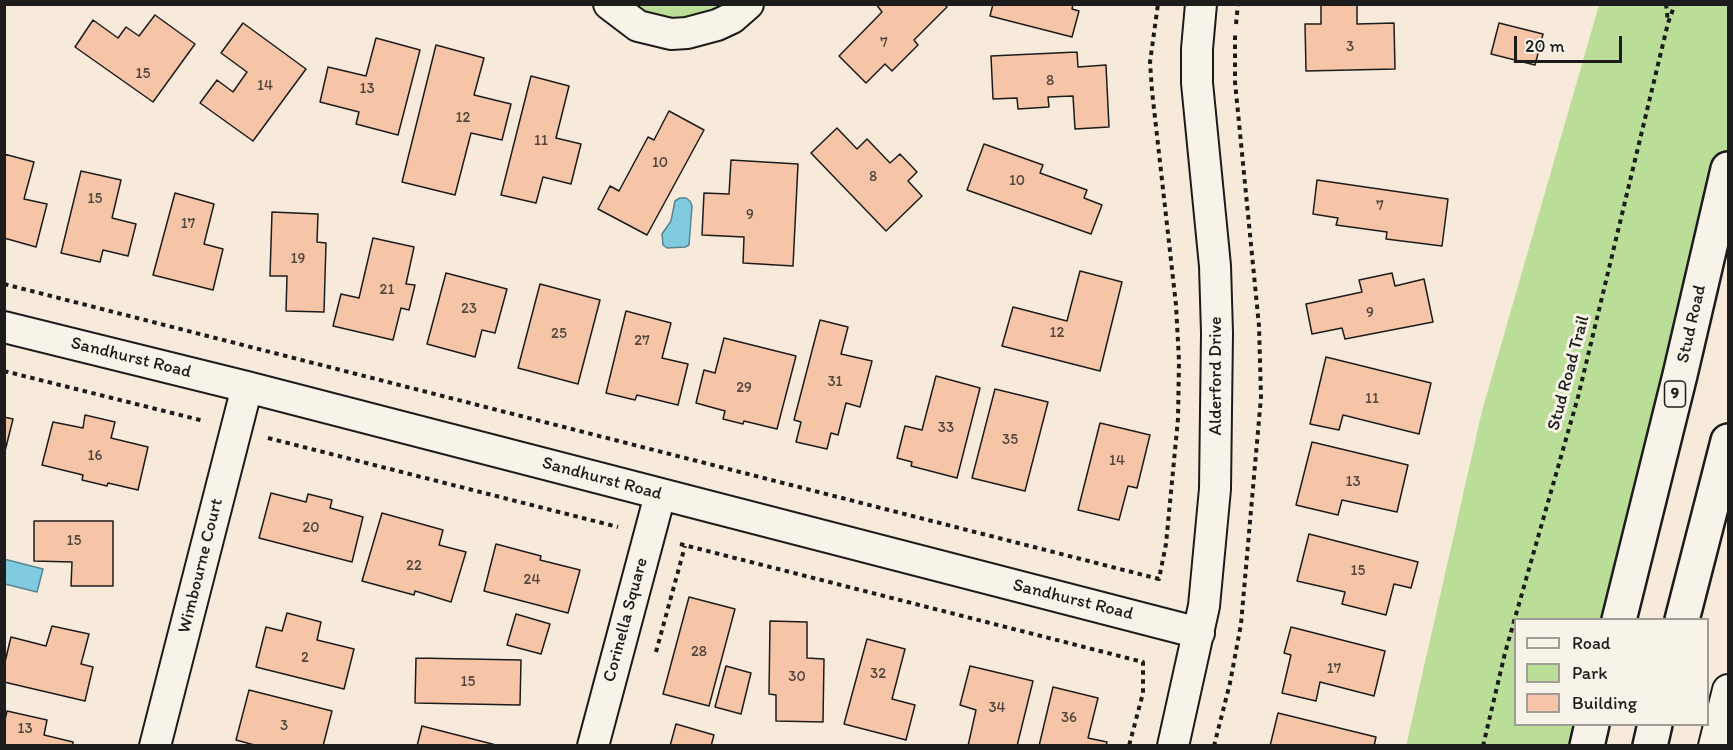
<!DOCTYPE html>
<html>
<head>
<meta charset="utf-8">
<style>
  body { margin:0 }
  #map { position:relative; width:1733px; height:750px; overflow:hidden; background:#f7eadb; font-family:Itim,sans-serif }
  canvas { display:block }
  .frame { position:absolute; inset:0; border:6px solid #1c1c1c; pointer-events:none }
  .legend { position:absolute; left:1514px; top:618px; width:195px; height:108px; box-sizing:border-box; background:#f7f3e8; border:2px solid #9f9d96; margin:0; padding:8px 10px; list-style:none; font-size:18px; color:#1c1c1c }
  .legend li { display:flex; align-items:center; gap:12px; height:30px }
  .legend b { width:30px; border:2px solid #9f9d96 }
  .scale { position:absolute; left:1514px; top:36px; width:108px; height:27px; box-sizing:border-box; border:3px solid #1c1c1c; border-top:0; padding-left:8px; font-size:18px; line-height:21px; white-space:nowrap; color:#1c1c1c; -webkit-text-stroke:4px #f7f3e8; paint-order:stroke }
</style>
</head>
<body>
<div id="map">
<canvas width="1733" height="750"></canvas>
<div class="frame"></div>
<ul class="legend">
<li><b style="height:8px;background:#f7f3e8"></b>Road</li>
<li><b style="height:16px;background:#badd97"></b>Park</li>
<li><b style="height:16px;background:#f6c4a6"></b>Building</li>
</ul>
<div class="scale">20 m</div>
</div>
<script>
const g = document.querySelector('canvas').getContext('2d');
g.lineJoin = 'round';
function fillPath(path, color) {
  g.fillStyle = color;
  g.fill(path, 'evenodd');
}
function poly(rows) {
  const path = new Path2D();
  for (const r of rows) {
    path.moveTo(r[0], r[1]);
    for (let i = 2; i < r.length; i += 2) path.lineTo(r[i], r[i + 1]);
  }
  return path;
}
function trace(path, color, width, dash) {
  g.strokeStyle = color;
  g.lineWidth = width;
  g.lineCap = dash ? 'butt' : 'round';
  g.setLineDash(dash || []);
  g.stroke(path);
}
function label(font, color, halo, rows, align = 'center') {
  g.font = font + ' Itim,sans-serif';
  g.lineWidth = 6;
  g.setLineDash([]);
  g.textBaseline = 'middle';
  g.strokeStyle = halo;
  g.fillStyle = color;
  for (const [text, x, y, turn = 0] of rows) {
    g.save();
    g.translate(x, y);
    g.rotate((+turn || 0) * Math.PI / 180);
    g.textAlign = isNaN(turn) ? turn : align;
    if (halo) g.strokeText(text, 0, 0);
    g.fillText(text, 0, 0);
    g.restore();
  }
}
fillPath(poly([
  [609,5,748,5,702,30],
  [1599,5,1728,5,1728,154,1612,619,1516,620,1516,724,1586,725,1581,745,1406,746,1482,411]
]), '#badd97');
const water = poly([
  [680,198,686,198,690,201,692,206,689,245,685,247,667,248,663,245,662,234,671,221,675,201,680,198],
  [4,559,43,569,37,592,5,584,4,559]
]);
fillPath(water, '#80cbe0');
trace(water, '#588592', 1.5);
const building = poly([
  [876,4,944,4,947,7,914,40,918,45,892,71,885,64,866,83,839,56,882,12,876,4],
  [993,4,1073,4,1072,9,1079,11,1072,37,990,16,993,4],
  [1321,4,1357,4,1357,24,1394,23,1395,69,1306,71,1305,24,1321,24,1321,4],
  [155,15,195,44,153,102,75,47,93,20,118,38,126,27,139,36,155,15],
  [243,23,306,69,253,141,200,103,217,80,233,92,247,72,221,53,243,23],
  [1499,23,1543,34,1535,65,1491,54,1499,23],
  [376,38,420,50,398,135,356,124,359,112,320,102,328,67,366,76,376,38],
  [436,45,484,58,474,95,511,104,502,140,471,133,455,195,402,182,436,45],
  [1077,52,1078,67,1106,65,1109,127,1075,129,1073,96,1048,97,1049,107,1018,109,1017,98,993,99,991,56,1077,52],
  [531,76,569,86,556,138,581,144,571,184,543,177,536,203,501,195,531,76],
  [669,111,704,130,647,235,598,209,610,186,619,191,648,137,654,140,669,111],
  [837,128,857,149,867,139,890,163,900,154,917,172,908,181,922,196,886,231,811,153,837,128],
  [984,144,1043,165,1040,173,1087,190,1084,198,1102,205,1091,234,967,190,984,144],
  [4,154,34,162,24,199,47,204,36,247,4,238,4,154],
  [731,160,798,164,793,266,743,263,744,237,702,235,704,193,729,194,731,160],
  [81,171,121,180,112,218,136,224,128,256,103,250,100,262,61,253,81,171],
  [1317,180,1448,199,1442,246,1386,239,1387,232,1336,225,1338,218,1313,214,1317,180],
  [175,193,214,204,204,244,223,249,213,290,153,275,175,193],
  [272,212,318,214,317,242,326,243,324,312,286,311,287,276,270,276,272,212],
  [373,238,414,247,406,284,415,285,409,310,401,308,393,340,333,326,341,294,359,298,373,238],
  [1080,271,1122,282,1100,371,1002,346,1013,307,1067,321,1080,271],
  [446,273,507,289,495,333,482,330,475,357,427,344,446,273],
  [1392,273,1395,286,1424,279,1433,322,1345,339,1342,328,1312,334,1306,304,1362,292,1359,280,1392,273],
  [540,284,600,300,578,384,518,368,540,284],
  [626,311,671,323,662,358,688,364,678,405,637,395,635,400,606,393,626,311],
  [820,320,848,327,841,354,872,361,860,407,846,403,838,435,831,433,827,449,796,442,801,422,794,420,820,320],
  [724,338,796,356,777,429,744,421,743,424,723,419,725,411,696,403,704,370,715,373,724,338],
  [1326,357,1431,383,1419,434,1343,415,1339,430,1310,424,1326,357],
  [936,376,980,388,957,478,911,466,912,462,897,458,905,426,922,430,936,376],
  [995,389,1048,402,1025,491,972,478,995,389],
  [85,415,115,422,111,438,148,447,138,490,108,483,107,486,82,480,83,475,42,465,53,422,83,428,85,415],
  [4,417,13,419,4,455,4,417],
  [1100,423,1150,435,1137,488,1128,486,1119,520,1078,510,1100,423],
  [1312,442,1408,465,1397,512,1342,500,1338,515,1296,505,1312,442],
  [271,493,306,502,308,494,332,500,330,508,363,517,352,562,259,538,271,493],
  [382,513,443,530,439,545,466,552,451,602,415,591,414,595,362,581,382,513],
  [34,521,113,521,113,586,71,586,72,562,34,561,34,521],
  [1309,534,1418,562,1411,588,1394,584,1386,615,1342,604,1345,592,1297,581,1309,534],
  [496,544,541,556,540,560,580,570,568,613,484,591,496,544],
  [689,597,735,609,709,706,663,694,689,597],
  [287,613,321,622,317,640,354,649,344,689,256,667,266,627,282,631,287,613],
  [516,614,550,624,541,654,507,645,516,614],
  [770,621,807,622,807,658,824,659,823,722,776,721,776,695,769,694,770,621],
  [52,626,89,634,81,664,93,667,85,701,4,682,4,666,11,637,46,646,52,626],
  [1291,627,1385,651,1374,696,1320,682,1316,701,1282,693,1291,655,1284,653,1291,627],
  [867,639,905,649,892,699,915,705,906,740,844,724,867,639],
  [416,658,521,660,520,705,415,703,416,658],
  [726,666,751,673,741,714,715,707,726,666],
  [970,666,1033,681,1017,746,968,746,976,710,960,705,970,666],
  [1053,687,1098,698,1088,738,1107,742,1106,746,1039,746,1053,687],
  [249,690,332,711,323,746,258,746,236,740,249,690],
  [7,711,47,720,44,735,73,742,73,746,4,746,4,724,7,711],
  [1278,713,1376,737,1374,746,1270,746,1278,713],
  [676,724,714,735,711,746,670,746,676,724],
  [422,726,500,746,417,746,422,726]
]);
fillPath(building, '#f6c4a6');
trace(building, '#1c1c1c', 1.5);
const street = poly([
  [609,4,638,26,671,34,687,33,717,25,732,18,748,4],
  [4,327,247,387,1199,633],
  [155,746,247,387],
  [593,746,660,495],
  [1173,746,1204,606,1215,489,1217,333,1215,266,1197,83,1197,49,1201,4],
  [1714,746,1728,690]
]);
const primary = poly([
  [1619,620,1680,375,1728,169],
  [1682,620,1728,441],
  [1587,746,1592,724],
  [1650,746,1655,724]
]);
trace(street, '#1c1c1c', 34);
trace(primary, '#1c1c1c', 38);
trace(poly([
  [1666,4,1668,22],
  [1236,24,1238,4],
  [4,284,1159,579,1166,544,1178,419,1179,361,1176,305,1152,91,1150,62,1158,4],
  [4,371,204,421],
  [268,438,618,527],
  [680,544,1143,662,1143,693,1129,746],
  [656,652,685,546],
  [1214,746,1230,683,1241,624,1261,397,1259,326,1235,82,1235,31],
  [1483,746,1505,653,1578,397,1668,23,1675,4]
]), '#1c1c1c', 4, [4.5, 4.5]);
trace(street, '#f7f3e8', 30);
trace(primary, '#f7f3e8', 33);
label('15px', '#52463e', null, [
  ["7",884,43],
  ["3",1350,47],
  ["15",143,74],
  ["8",1050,81],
  ["14",265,86],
  ["13",367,89],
  ["12",463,118],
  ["11",541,141],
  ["10",660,163],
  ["8",873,177],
  ["10",1017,181],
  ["15",95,199],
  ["7",1380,206],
  ["9",750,215],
  ["17",188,224],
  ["19",298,259],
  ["21",387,290],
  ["23",469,309],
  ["9",1370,313],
  ["12",1057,333],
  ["25",559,334],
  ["27",642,341],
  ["31",835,382],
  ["29",744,388],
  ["11",1372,399],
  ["33",946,428],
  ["35",1010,440],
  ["16",95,456],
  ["14",1117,461],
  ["13",1353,482],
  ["20",311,528],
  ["15",74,541],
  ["22",414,566],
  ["15",1358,571],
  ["24",532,580],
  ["28",699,652],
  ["2",305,658],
  ["17",1334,669],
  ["32",878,674],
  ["30",797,677],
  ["15",468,682],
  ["34",997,708],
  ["36",1069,718],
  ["3",284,726],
  ["13",25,729]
]);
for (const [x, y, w] of [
  [1675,394,21]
]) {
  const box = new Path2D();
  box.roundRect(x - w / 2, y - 13, w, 26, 4.5);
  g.fillStyle = '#f7f3e8';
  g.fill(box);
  trace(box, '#1c1c1c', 1.5);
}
label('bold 16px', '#1c1c1c', null, [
  ["9",1675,394]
]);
label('18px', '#1c1c1c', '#f7f3e8', [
  ["Stud Road",1692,324,-77],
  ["Sandhurst Road",131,358,14],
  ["Stud Road Trail",1569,373,-75],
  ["Alderford Drive",1216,376,-90],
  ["Sandhurst Road",602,479,15],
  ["Wimbourne Court",201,566,-76],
  ["Sandhurst Road",1073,600,14],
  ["Corinella Square",626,620,-75]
]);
</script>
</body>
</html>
